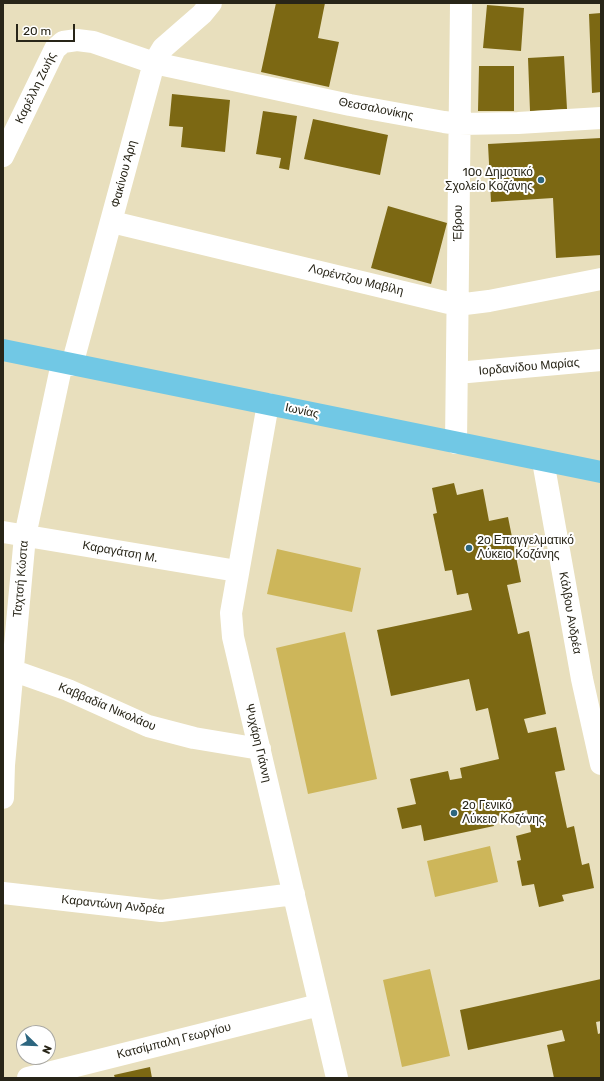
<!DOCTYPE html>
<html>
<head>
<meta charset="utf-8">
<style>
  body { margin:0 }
  #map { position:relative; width:604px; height:1081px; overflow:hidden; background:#e8dfbd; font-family:Rubik,sans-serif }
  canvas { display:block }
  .frame { position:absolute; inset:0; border:4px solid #282518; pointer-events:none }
  .north { position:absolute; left:16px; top:1025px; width:40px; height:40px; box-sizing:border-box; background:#fff; border:1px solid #a9a8a3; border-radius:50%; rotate:113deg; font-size:11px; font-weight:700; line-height:16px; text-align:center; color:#282518 }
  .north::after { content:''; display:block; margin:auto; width:14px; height:18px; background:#2d667f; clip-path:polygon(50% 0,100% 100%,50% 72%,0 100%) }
  .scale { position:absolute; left:16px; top:24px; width:59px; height:18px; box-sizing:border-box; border:2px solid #282518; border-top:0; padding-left:5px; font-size:12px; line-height:14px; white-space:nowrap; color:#282518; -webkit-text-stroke:3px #fff; paint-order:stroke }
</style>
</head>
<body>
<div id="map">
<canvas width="604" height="1081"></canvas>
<div class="frame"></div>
<div class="north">N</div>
<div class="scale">20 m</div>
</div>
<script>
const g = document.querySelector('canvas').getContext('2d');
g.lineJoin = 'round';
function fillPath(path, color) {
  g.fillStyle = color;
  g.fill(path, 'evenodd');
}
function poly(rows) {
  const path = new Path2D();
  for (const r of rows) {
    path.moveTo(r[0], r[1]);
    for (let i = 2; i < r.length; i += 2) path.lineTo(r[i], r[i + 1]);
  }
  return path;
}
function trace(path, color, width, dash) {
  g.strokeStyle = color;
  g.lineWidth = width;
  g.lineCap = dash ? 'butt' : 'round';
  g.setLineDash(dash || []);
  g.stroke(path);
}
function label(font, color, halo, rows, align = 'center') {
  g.font = font + ' Rubik,sans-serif';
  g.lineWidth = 4;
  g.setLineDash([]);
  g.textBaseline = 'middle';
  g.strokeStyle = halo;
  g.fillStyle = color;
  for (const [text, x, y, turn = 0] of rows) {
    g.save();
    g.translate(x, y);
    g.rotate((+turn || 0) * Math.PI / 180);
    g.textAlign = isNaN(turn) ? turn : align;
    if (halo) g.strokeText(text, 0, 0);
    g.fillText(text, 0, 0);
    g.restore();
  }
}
fillPath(poly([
  [277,549,361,568,352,612,267,594],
  [345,632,377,779,308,794,276,648],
  [490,846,498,882,435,897,427,861],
  [430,969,450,1056,402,1067,383,980]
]), '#cdb65a');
fillPath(poly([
  [276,3,325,3,318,38,339,42,329,87,261,72],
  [487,5,524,8,521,51,483,48],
  [601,13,601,92,592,93,589,14],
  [564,56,567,109,530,111,528,58],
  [479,66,514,66,514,111,478,111],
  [172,94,230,100,225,152,181,147,183,127,169,126],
  [263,111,297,116,289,170,279,168,281,158,256,154],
  [313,119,388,135,380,175,304,159],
  [601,138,601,255,556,258,553,198,491,202,488,144],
  [388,206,447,223,431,284,371,268],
  [454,483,457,495,483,489,489,521,508,517,521,582,507,585,518,634,529,631,546,714,524,719,528,733,556,727,565,770,555,772,567,828,574,826,582,865,589,863,594,888,562,895,564,901,539,907,534,884,522,886,517,861,521,860,516,836,531,832,527,810,492,817,494,826,424,841,421,825,402,829,397,808,416,804,410,779,448,771,450,780,462,778,460,768,499,759,488,708,476,711,469,679,391,696,377,630,472,610,468,593,457,595,452,570,445,571,433,514,437,513,432,488],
  [601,979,601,1021,596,1022,598,1034,601,1033,601,1078,554,1078,547,1045,565,1041,562,1030,468,1050,460,1010],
  [150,1067,152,1078,115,1078,114,1075]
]), '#7c6813');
trace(poly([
  [3,156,55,49,63,42,77,40,93,42,154,63,350,105,444,122,459,124,518,123,601,118],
  [112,222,457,305,489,301,601,279],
  [72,365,154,63,163,48,202,14,211,3],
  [457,373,601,360],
  [268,404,231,613,233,637,337,1078],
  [456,443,461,3],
  [543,461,582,679,601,764],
  [3,532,237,571],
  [3,667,68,690,148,726,194,738,260,749],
  [3,798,4,765,25,536,62,363],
  [3,893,161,911,294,894],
  [28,1078,319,1005]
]), '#fff', 22);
trace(poly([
  [3,350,601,472]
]), '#71c8e5', 22);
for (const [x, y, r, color] of [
  [541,180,4,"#2d667f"],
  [469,548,4,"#2d667f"],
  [454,813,4,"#2d667f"]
]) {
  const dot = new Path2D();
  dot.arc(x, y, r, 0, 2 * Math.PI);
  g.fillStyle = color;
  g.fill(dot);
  trace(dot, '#fff', 1.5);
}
label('12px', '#282518', '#fff', [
  ["Καρέλλη Ζωής",36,88,-64],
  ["Θεσσαλονίκης",376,109,11],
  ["Φακίνου Άρη",124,174,-75],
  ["Έβρου",458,223,-89],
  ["Λορέντζου Μαβίλη",356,280,14],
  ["Ιορδανίδου Μαρίας",529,367,-5],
  ["Ιωνίας",302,411,12],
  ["Καραγάτση Μ.",120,552,10],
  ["Ταχτσή Κώστα",21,579,-85],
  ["Κάλβου Ανδρέα",570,613,80],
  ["Καββαδία Νικολάου",107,707,23],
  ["Ψυχάρη Γιάννη",258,743,77],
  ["Καραντώνη Ανδρέα",113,905,6],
  ["Κατσίμπαλη Γεωργίου",174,1041,-14]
]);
label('12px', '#282518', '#fff', [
  ["10ο Δημοτικό",533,173,"right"],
  ["Σχολείο Κοζάνης",533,187,"right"],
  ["2ο Επαγγελματικό",477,541],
  ["Λύκειο Κοζάνης",477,555],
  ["2ο Γενικό",462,806],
  ["Λύκειο Κοζάνης",462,820]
], 'left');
</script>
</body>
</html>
